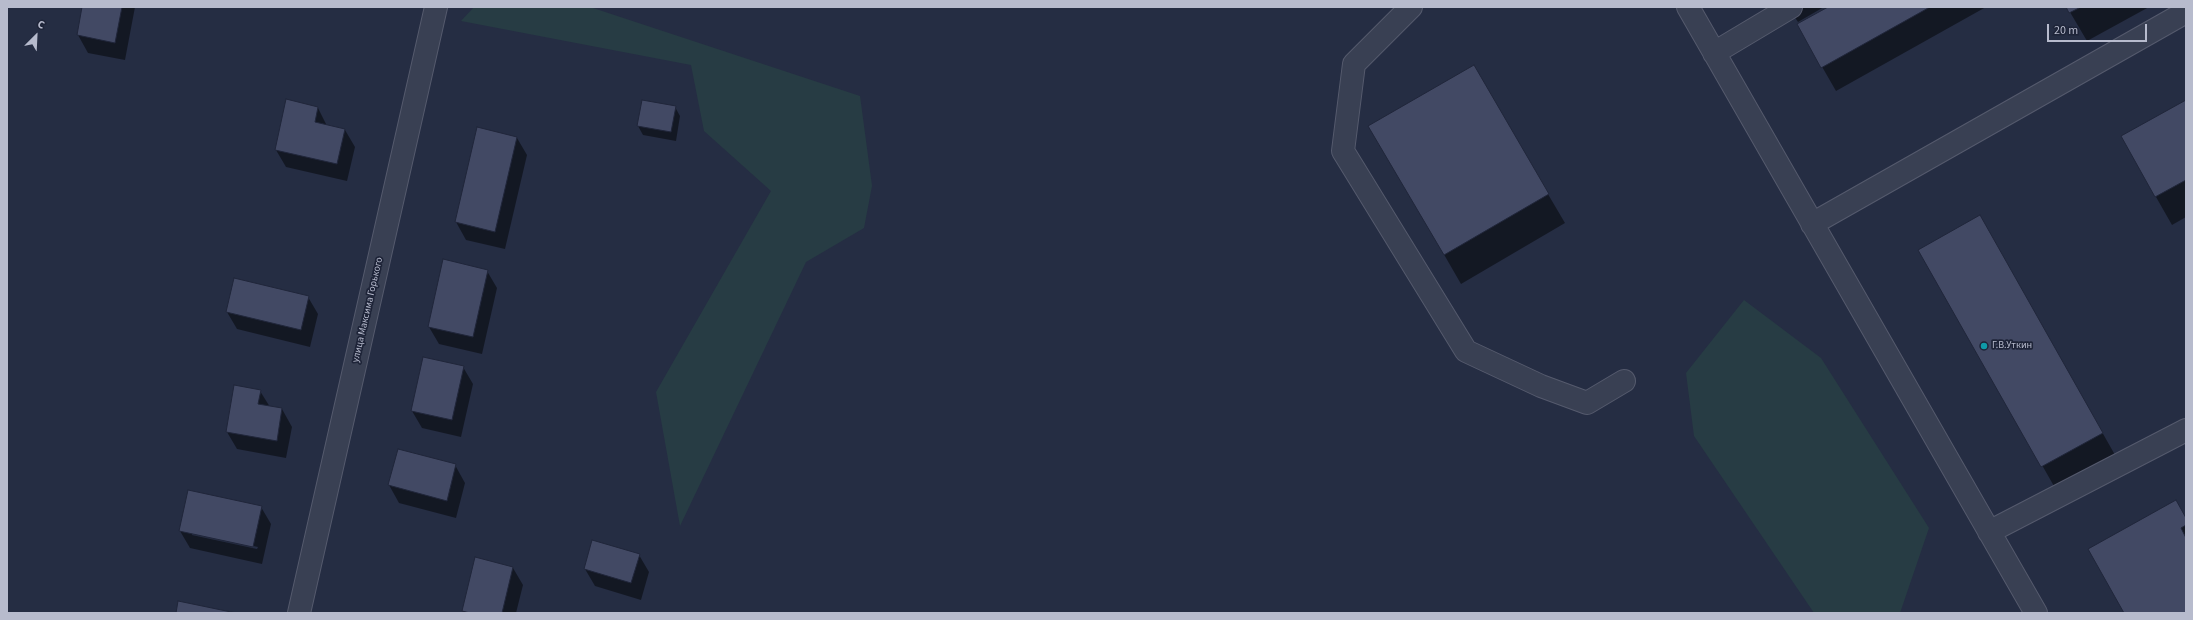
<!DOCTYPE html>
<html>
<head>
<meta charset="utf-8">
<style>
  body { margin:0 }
  #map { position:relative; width:2193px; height:620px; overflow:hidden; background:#252d43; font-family:"Source Sans 3",sans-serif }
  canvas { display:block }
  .frame { position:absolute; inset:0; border:8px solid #b7bbcd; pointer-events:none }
  .north { position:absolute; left:16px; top:16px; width:40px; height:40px; -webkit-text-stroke:3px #1e2438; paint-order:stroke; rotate:24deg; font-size:11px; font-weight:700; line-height:16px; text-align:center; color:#b7bbcd }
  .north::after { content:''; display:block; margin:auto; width:14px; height:18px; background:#b7bbcd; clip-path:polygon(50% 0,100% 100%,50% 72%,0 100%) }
  .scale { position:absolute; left:2047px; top:24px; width:100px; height:18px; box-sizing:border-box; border:2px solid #b7bbcd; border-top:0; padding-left:5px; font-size:12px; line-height:14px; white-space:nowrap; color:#b7bbcd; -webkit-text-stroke:3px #1e2438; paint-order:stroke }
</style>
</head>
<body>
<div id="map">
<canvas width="2193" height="620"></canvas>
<div class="frame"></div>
<div class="north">С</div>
<div class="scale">20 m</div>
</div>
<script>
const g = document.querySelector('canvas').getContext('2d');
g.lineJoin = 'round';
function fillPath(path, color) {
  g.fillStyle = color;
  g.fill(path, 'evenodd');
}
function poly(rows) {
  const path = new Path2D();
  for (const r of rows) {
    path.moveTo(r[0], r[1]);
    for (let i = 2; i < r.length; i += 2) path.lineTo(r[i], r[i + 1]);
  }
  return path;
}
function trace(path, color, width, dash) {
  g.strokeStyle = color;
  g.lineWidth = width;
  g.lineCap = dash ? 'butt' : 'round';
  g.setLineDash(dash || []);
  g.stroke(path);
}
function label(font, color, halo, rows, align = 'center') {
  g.font = font + ' "Source Sans 3",sans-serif';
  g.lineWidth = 3.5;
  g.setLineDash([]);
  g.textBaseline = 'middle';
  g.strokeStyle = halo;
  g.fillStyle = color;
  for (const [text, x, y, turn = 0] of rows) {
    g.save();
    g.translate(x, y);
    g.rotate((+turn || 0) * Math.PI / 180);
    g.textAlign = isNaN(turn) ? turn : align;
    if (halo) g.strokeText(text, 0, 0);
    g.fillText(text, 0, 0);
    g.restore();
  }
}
fillPath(poly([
  [474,7,590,7,860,96,872,186,864,228,806,262,680,526,656,392,771,191,704,131,691,65,461,21],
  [1744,300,1821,358,1929,528,1900,613,1814,613,1694,436,1686,373]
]), '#273c44');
fillPath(poly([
  [83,7,135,7,125,60,88,53,78,35],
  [1788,7,1824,7,1798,22],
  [1830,7,1986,7,1836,91,1798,25],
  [2067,7,2149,7,2087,41],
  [1473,67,1565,223,1461,284,1370,126],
  [2186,101,2186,217,2172,225,2156,197],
  [675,107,680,116,676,141,643,135,638,126],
  [318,108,327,126,345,130,355,147,347,181,286,167,276,150],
  [478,128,517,138,527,155,505,249,466,240,456,222],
  [1996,245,2119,462,2059,495,1920,250],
  [487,271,497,288,482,354,439,344,429,327],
  [308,297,318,314,310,347,237,329,227,312],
  [463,367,473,384,461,437,422,428,412,411],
  [260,391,270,407,282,409,292,427,286,458,237,449,227,432],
  [455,465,465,483,456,518,399,503,389,485],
  [261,507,271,524,262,564,190,548,180,531],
  [192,533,258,547,257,549,192,535],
  [2186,520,2186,613,2125,613],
  [639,555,649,572,641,600,595,586,585,569],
  [513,568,523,585,516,613,464,613,463,611]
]), '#0007');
const building = poly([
  [82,7,122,7,115,43,77,35,82,7],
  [1828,7,1930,7,1821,68,1797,24,1828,7],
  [2066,7,2081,7,2069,13,2066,7],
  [1474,65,1549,194,1444,255,1368,126,1474,65],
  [286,99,318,107,315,122,345,129,337,164,275,150,286,99],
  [642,100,676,106,671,132,637,126,642,100],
  [2186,100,2186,180,2155,197,2121,136,2186,100],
  [477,127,517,137,495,232,455,222,477,127],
  [1980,215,2103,433,2041,467,1918,250,1980,215],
  [443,259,488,270,473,337,428,327,443,259],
  [234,278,309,296,301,330,226,312,234,278],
  [423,357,464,366,452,420,411,411,423,357],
  [234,385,261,390,258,404,282,408,277,441,226,432,234,385],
  [398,449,456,464,447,501,388,485,398,449],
  [188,490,262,506,253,547,179,531,188,490],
  [2176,500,2186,518,2186,525,2181,528,2186,538,2186,613,2124,613,2088,549,2176,500],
  [592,540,640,554,631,583,584,569,592,540],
  [475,557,513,567,502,613,470,613,462,611,475,557],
  [178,601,236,613,176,613,178,601]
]);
fillPath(building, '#424964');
trace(building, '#20263a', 1);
const minor = poly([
  [1411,7,1354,64,1343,151,1466,351,1541,386,1587,403,1624,381],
  [1688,7,2036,613],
  [1714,53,1791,7],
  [1812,224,2186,12],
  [1989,532,2186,430],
  [299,613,436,7]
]);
trace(minor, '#555a6d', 24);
trace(minor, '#394053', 22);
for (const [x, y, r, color] of [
  [1984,346,4,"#0f9aa8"]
]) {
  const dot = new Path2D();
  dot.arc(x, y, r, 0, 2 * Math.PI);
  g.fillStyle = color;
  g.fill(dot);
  trace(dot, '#1e2438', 1.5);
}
label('10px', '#b7bbcd', '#1e2438', [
  ["улица Максима Горького",368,310,-77]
]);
label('10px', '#b7bbcd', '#1e2438', [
  ["Г.В.Уткин",1992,346]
], 'left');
</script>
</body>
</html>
